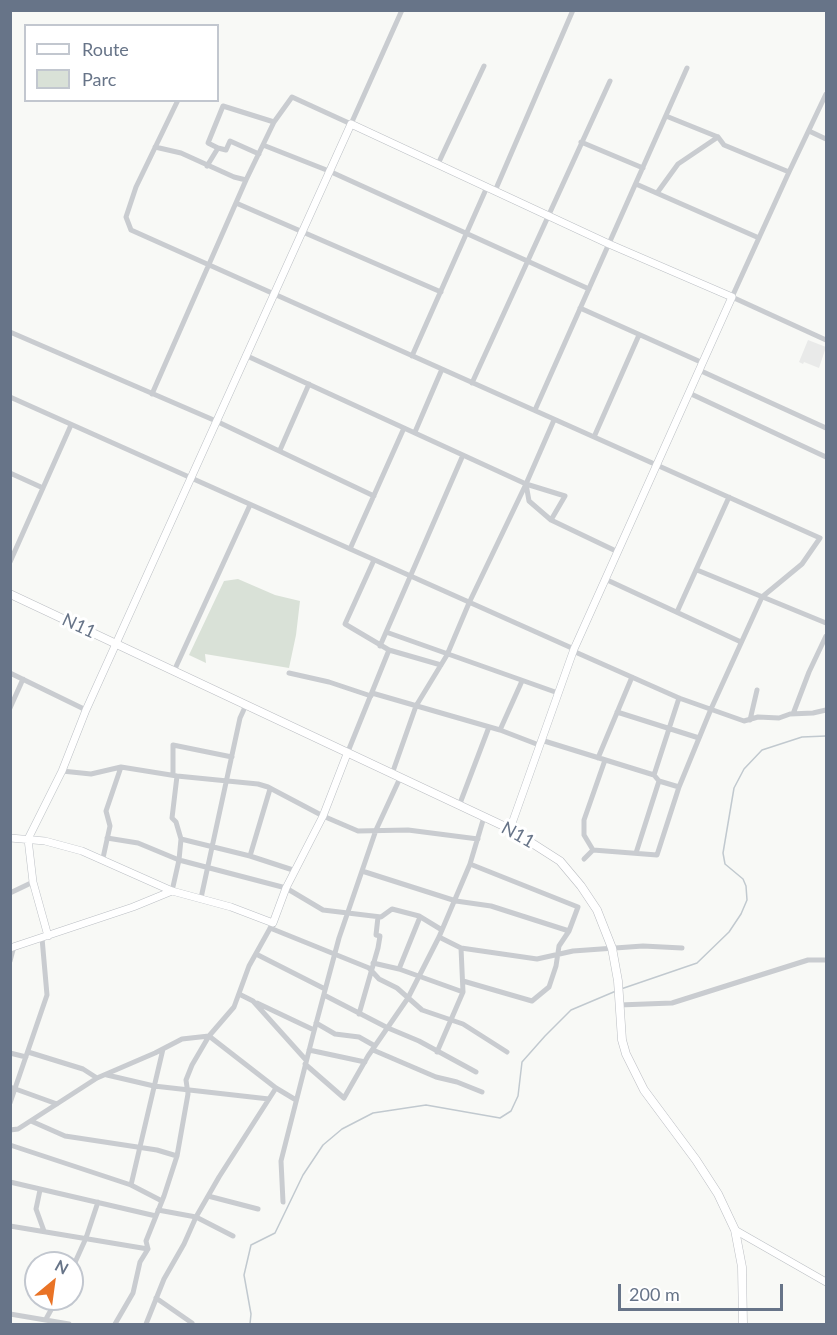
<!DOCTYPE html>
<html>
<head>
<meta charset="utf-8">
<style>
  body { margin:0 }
  #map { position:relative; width:837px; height:1335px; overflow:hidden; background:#f8f9f6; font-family:Lato,sans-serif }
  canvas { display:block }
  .frame { position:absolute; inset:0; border:12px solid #677488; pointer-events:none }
  .legend { position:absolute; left:24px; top:24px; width:195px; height:78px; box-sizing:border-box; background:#fff; border:2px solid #c2c7cf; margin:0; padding:8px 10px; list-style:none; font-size:18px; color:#677488 }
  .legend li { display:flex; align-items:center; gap:12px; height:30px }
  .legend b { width:30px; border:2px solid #c2c7cf }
  .north { position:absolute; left:24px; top:1251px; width:60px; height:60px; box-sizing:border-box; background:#fff; border:2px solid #c2c7cf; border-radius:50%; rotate:29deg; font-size:16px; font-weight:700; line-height:24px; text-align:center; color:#677488 }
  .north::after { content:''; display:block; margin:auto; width:21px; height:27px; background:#e97326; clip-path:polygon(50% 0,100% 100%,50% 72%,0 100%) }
  .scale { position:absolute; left:618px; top:1284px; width:165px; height:27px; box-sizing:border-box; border:3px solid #677488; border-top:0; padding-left:8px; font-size:18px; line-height:21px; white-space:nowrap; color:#677488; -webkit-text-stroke:4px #fff; paint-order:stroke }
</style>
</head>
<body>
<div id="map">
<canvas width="837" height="1335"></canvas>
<div class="frame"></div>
<ul class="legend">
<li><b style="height:8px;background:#fff"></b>Route</li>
<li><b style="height:16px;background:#d9e1d7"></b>Parc</li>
</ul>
<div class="north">N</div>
<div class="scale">200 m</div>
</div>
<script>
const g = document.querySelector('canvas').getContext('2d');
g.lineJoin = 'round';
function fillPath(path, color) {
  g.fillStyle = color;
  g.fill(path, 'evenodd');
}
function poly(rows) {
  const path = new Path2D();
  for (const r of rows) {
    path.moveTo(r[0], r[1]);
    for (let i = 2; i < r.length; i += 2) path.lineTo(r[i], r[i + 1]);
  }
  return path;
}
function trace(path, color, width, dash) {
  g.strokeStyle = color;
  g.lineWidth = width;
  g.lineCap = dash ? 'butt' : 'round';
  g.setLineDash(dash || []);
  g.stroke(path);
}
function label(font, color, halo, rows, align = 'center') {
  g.font = font + ' Lato,sans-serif';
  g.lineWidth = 6;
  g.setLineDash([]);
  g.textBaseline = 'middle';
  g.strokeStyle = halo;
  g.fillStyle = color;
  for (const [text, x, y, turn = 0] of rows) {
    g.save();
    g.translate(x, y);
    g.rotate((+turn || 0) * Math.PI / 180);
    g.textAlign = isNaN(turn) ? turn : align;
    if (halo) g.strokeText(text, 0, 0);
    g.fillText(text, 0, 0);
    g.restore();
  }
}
fillPath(poly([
  [808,340,826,347,819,368,804,362,803,364,799,362]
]), '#e9eae9');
fillPath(poly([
  [238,579,275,595,300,601,296,635,289,668,205,654,206,663,189,655,224,581]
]), '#d9e1d7');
trace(poly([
  [621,989,697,963,729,932,741,914,747,900,746,886,743,879,725,864,723,853,734,788,744,769,762,750,802,737,826,736],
  [250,1324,251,1314,244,1275,251,1245,275,1233,303,1175,323,1145,342,1129,373,1113,426,1105,500,1118,511,1111,518,1096,522,1062,545,1036,571,1010,616,991]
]), '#c1c9cf', 1.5);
const secondary = poly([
  [10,838,45,841,82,851,172,891,231,907,273,923,286,888,323,816,347,754],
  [48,936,33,882,28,839,62,771,86,710,351,124,609,244,732,297,574,649,510,829],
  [10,948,133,907,172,891],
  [735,1230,826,1282]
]);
const primary = poly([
  [10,594,510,829,560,861,581,886,597,910,612,948,618,981,622,1040,626,1054,644,1090,696,1160,718,1194,735,1230,742,1267,743,1324]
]);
trace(secondary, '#bbbfc4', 8);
trace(primary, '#babdc2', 9);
trace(poly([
  [826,94,789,172,732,297,826,340],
  [178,100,136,187,126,217,131,230,820,538,802,564,762,597,711,709,679,787,657,855,593,850,584,859],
  [809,131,826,139],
  [718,137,724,145,789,172],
  [581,142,643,168],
  [263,145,329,171,589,289],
  [155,147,181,153,234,177,246,180],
  [218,148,208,143,223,106,274,122],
  [438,164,484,66],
  [207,166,218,148,226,150,230,141,259,154],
  [636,184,759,238],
  [495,191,573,10],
  [657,193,678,164,718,137,666,116],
  [236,203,441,292],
  [580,308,703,363],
  [10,332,216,421,374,496],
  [245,355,526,484,529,501,551,520,618,552],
  [412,356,487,187],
  [699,370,826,428],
  [472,383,610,81],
  [689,393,826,457],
  [152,394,246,180,274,122,292,97,351,124,402,10],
  [10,397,574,649],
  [535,410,687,68],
  [415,432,442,369],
  [594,437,639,335],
  [280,450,309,384],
  [10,473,43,488],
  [526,484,565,496,551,520],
  [350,549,404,428],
  [374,560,345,624,389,650,441,665],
  [10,562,71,425],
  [697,570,826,623],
  [605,579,741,642],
  [677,612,729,497],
  [386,632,558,693],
  [380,646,463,455],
  [573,651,679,698,744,721,758,717,779,718,790,714,813,713,826,710],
  [174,671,250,505],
  [10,673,86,710],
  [289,673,329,682,371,696],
  [372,693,500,730,539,745],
  [10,708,23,679],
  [617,712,699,738],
  [793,714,809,672,826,636],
  [750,720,757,690],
  [500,730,522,681],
  [541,740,654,775,659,781,679,787],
  [347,754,389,650],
  [598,758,632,677],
  [62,771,91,774,121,767,177,776,258,784,268,787,323,816,358,831,408,830,478,839],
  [392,774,416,706,447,655,469,603,526,484,554,420],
  [173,775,173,745,232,757],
  [654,775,679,698],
  [459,806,489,727],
  [107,838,138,843,179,860,286,888,323,910,381,917,392,909,419,916,442,930],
  [181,839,250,856,296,871],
  [593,850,584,835,584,820,605,760],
  [636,853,659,781],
  [250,856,270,789],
  [103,858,110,826,106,811,121,767],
  [362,871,456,901,491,906,569,931],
  [172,891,179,860,181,839,176,822,172,818,177,776],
  [10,893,33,882],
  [201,898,240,718,246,705],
  [270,928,369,968,379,979,397,988,422,1010,463,1024,507,1052],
  [439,937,461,948,537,959,573,951,643,946,682,948],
  [256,954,325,989],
  [10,961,14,946],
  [373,963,399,969,463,992],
  [399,969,420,917],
  [463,981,532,1001,549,987,556,966,559,946,569,931,578,907,470,864],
  [239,994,253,1001,306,1060],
  [324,995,388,1028,419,1041,476,1072],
  [257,1003,314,1030],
  [619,1005,672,1003,808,960,826,960],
  [359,1014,378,948,380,936,376,935,378,917],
  [316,1023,335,1034,359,1037,375,1046],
  [309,1050,365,1062],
  [373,1050,436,1077,457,1082,482,1092],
  [28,1052,83,1069,97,1078],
  [437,1052,463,992,461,948],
  [10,1053,26,1057],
  [305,1064,344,1098,368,1056,408,998,439,937,470,864,484,817],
  [107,1075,154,1086,269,1099],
  [10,1087,57,1104],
  [276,1088,296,1100],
  [10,1103,47,995,42,938],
  [31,1121,65,1136,157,1150,177,1156],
  [10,1130,18,1129,97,1078,155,1053,182,1039,209,1036,234,1007,249,966,273,923],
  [10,1145,131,1185,162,1201],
  [10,1182,156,1216],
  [131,1185,163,1049],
  [40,1190,36,1209,44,1231],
  [208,1196,258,1209],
  [283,1202,281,1161,313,1035,339,938,376,830,400,778],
  [158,1210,196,1217,233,1236],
  [10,1226,148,1249],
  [72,1269,86,1238,98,1202],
  [156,1298,192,1323,191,1324],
  [10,1314,69,1324],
  [46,1319,57,1299],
  [115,1324,133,1293,140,1262,148,1249,146,1241,164,1196,177,1156,188,1094,186,1080,192,1065,209,1036,276,1088,219,1177,196,1217,184,1244,164,1279,146,1324]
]), '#c9ccd0', 5);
trace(secondary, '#fff', 7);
trace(primary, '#fff', 8);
label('18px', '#677488', '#fff', [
  ["N11",79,626,25],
  ["N11",518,835,29]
]);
</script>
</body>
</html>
